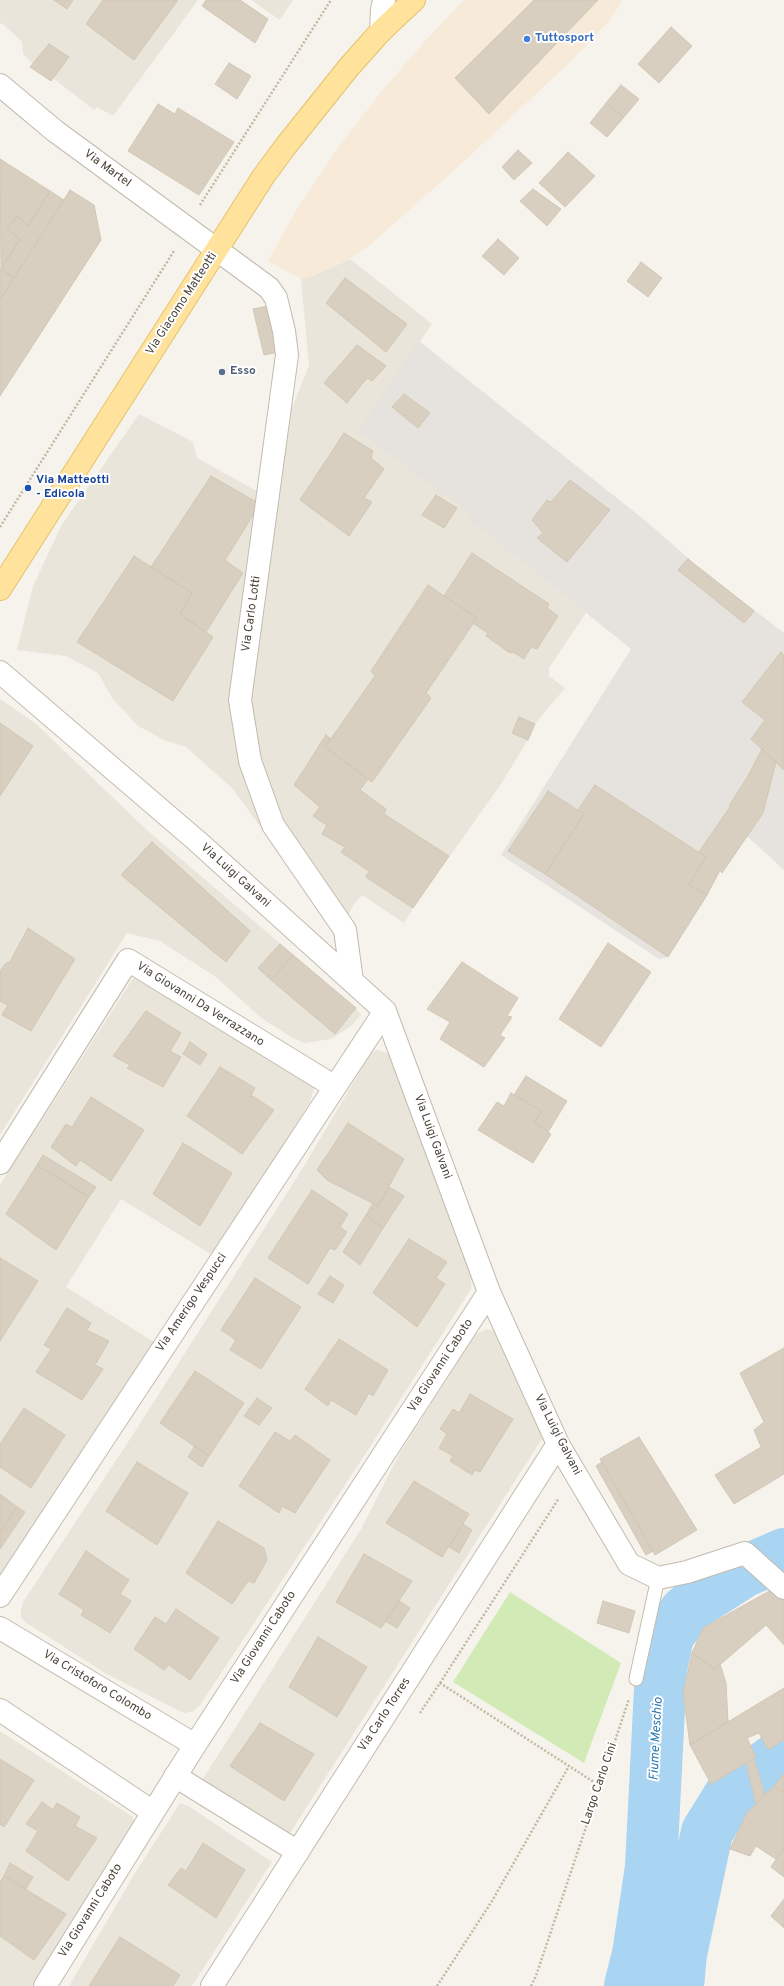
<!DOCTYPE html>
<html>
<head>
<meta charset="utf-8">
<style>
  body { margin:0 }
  canvas { display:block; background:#f6f3ec }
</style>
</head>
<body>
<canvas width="784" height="1986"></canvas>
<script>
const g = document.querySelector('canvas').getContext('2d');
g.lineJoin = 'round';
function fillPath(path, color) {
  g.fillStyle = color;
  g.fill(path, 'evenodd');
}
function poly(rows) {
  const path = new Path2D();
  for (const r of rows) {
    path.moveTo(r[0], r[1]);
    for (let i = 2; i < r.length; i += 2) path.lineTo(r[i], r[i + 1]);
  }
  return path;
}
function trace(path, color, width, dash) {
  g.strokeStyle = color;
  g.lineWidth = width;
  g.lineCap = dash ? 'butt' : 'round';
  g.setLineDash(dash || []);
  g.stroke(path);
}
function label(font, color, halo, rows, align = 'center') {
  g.font = font + ' Overpass,sans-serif';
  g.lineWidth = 4;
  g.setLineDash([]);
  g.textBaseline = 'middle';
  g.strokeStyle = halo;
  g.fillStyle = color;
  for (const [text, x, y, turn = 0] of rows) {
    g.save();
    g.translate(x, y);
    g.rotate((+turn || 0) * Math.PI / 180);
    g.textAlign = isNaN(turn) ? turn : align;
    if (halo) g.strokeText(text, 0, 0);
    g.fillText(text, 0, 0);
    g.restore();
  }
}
fillPath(poly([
  [0,0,198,0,113,116,97,107,94,110,53,78,51,81,30,67,33,64,23,54,22,42,2,23,0,24],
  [251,0,293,0,280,20],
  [350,259,432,324,359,432,473,514,470,519,586,613,549,668,549,676,565,688,535,724,528,740,501,784,413,908,404,923,362,895,355,903,338,933,232,788,186,747,164,740,138,726,112,698,98,673,66,656,17,650,33,586,61,526,139,414,193,442,197,458,264,495,290,413,309,365,301,279,315,275],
  [0,699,35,723,148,831,356,1008,361,1015,350,1027,331,1039,304,1043,293,1038,261,1018,216,977,160,941,127,933,0,1135],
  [136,977,307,1079,314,1087,313,1092,310,1102,214,1256,121,1199,66,1287,154,1342,0,1598,0,1185,132,980],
  [378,1050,391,1055,472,1274,471,1289,364,1456,200,1705,194,1711,185,1713,179,1711,105,1673,25,1622,21,1617,21,1609,23,1602,132,1436,301,1171,368,1058,374,1051],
  [487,1329,494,1331,500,1338,543,1437,285,1841,201,1782,361,1529,401,1451,476,1334],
  [0,1731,133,1817,134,1825,38,1986,0,1986],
  [180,1803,190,1807,272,1862,192,1986,69,1986,135,1873]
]), '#eae5da');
fillPath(poly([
  [464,0,623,0,608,22,570,62,458,167,370,245,350,259,315,275,301,279,268,261,297,209,337,149,382,91,425,41]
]), '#f7ead8');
fillPath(poly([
  [419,341,647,522,696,565,784,633,784,870,747,836,722,873,720,871,707,895,668,957,659,959,501,855,631,649,469,519,472,514,358,432]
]), '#e6e2dd');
fillPath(poly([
  [510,1592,621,1663,584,1763,453,1682]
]), '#d2eab5');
trace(poly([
  [630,1986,638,1954,651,1867,661,1669,668,1636,684,1613,696,1602,743,1572,784,1554],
  [678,1986,681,1954,707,1832,733,1790,784,1753]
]), '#a9d4f2', 52);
const building = poly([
  [54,0,73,0,67,9,54,0],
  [103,0,178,0,134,60,86,24,103,0],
  [206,0,240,0,268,19,255,43,202,6,206,0],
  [534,0,598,0,489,114,455,78,534,0],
  [671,27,692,46,659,83,638,64,671,27],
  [49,44,69,57,51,81,30,67,49,44],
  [229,63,251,76,237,99,215,84,229,63],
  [621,85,639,99,624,117,606,103,621,85],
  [606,103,624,117,607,137,590,123,606,103],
  [158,104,175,114,178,108,234,142,199,195,128,151,158,104],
  [518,150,532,163,514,180,502,167,518,150],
  [568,152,595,176,565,207,539,183,568,152],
  [0,159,50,191,28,226,17,216,7,229,20,239,1,269,0,159],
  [533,189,561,209,547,226,520,201,533,189],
  [70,190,94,205,101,240,0,396,0,300,70,190],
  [50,191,64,200,14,278,1,269,20,239,7,229,17,216,28,226,50,191],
  [498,239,519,258,504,275,482,256,498,239],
  [641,262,662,278,648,297,627,281,641,262],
  [0,269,14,278,0,300,0,269],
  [345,278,407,324,386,352,326,303,345,278],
  [268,306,279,352,264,355,253,309,268,306],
  [357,345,386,366,372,381,367,378,347,403,324,383,357,345],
  [404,394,430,413,418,428,392,407,404,394],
  [344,433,373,451,371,458,384,469,364,498,372,502,349,536,300,500,344,433],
  [211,476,260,504,225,560,243,573,206,632,180,614,192,593,151,567,211,476],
  [570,480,610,510,567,562,537,538,543,533,532,520,547,500,551,502,570,480],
  [436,495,457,508,444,528,422,515,436,495],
  [472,553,549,604,547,608,558,616,537,649,531,647,524,659,513,652,510,653,486,636,488,633,473,623,477,618,444,596,472,553],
  [134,556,192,593,180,614,213,637,173,701,77,642,134,556],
  [688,559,754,611,744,623,678,570,688,559],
  [428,585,477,618,426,693,431,698,372,782,325,747,375,676,371,671,428,585],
  [781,652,784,655,784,770,751,739,765,720,742,702,781,652],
  [519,717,535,724,528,740,512,733,519,717],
  [0,723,33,746,0,796,0,723],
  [326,735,331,739,325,747,368,779,360,790,386,809,384,814,449,856,413,908,366,877,369,871,341,852,345,847,322,834,327,825,313,816,320,807,294,785,326,735],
  [762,749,776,762,763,813,722,873,720,870,707,895,689,885,706,857,699,852,730,807,729,806,748,776,762,749],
  [595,785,706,857,689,885,707,895,668,957,545,874,584,814,578,810,595,785],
  [548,791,584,814,545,874,508,851,548,791],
  [152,842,250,931,226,962,121,875,152,842],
  [28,928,75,959,31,1031,2,1015,8,1005,0,1001,0,971,6,963,10,962,28,928],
  [608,943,651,972,601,1047,559,1019,608,943],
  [280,944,293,955,271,980,258,968,280,944],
  [293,955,356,1008,335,1034,271,980,293,955],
  [462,962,518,998,507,1016,512,1017,500,1035,505,1038,484,1067,440,1039,450,1022,427,1009,462,962],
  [146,1011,181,1033,170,1051,181,1057,163,1087,127,1068,130,1065,113,1056,146,1011],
  [190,1042,207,1054,200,1065,183,1054,190,1042],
  [220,1067,255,1088,251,1095,274,1110,242,1154,187,1116,220,1067],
  [526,1076,567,1101,548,1132,534,1122,542,1111,514,1095,526,1076],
  [511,1093,542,1111,534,1122,551,1134,533,1163,478,1130,497,1102,504,1106,511,1093],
  [91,1097,144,1130,111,1181,80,1160,76,1166,51,1147,66,1124,72,1127,91,1097],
  [348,1123,404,1159,378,1206,327,1180,317,1170,348,1123],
  [183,1143,232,1173,200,1226,153,1194,183,1143],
  [43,1155,96,1187,89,1197,37,1165,43,1155],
  [37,1165,89,1197,56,1250,6,1214,37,1165],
  [389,1187,404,1196,383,1228,366,1215,373,1203,378,1206,389,1187],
  [312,1190,348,1214,340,1227,347,1232,335,1250,330,1248,308,1284,268,1258,312,1190],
  [366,1215,383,1228,360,1265,343,1252,366,1215],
  [409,1239,447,1262,436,1278,445,1284,417,1327,373,1293,409,1239],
  [0,1258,38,1281,0,1341,0,1258],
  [330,1276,344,1285,333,1303,318,1294,330,1276],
  [255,1278,301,1307,261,1369,230,1350,236,1340,221,1330,255,1278],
  [67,1308,91,1323,87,1330,109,1341,95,1365,103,1369,82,1400,36,1372,51,1349,44,1345,67,1308],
  [339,1339,388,1370,373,1396,369,1393,356,1415,331,1400,328,1406,305,1389,339,1339],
  [784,1348,784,1474,734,1504,715,1475,761,1447,754,1430,764,1422,740,1373,784,1348],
  [195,1371,244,1403,209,1456,160,1423,195,1371],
  [470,1394,513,1419,480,1472,475,1470,472,1475,450,1461,453,1456,439,1448,447,1434,440,1429,453,1409,459,1413,470,1394],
  [257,1398,272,1408,259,1425,244,1416,257,1398],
  [24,1408,65,1435,31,1488,0,1467,0,1444,24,1408],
  [275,1432,290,1441,295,1435,330,1460,295,1513,282,1506,279,1513,239,1486,275,1432],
  [639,1437,697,1530,655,1555,600,1459,639,1437],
  [195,1446,209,1456,202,1467,188,1457,195,1446],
  [137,1462,188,1493,157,1545,106,1511,137,1462],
  [602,1462,653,1551,646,1555,596,1466,602,1462],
  [414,1481,469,1514,442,1557,386,1523,414,1481],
  [0,1494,17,1507,0,1533,0,1494],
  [17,1507,25,1512,0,1549,0,1533,17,1507],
  [218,1521,264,1548,267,1560,254,1583,248,1581,232,1604,186,1573,218,1521],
  [463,1524,472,1530,459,1553,449,1547,463,1524],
  [86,1551,129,1580,120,1594,131,1601,110,1633,81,1615,84,1610,59,1594,86,1551],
  [364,1554,412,1581,381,1628,336,1602,364,1554],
  [773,1589,784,1600,784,1645,766,1625,715,1669,692,1653,703,1628,773,1589],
  [399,1601,410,1608,397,1628,385,1621,399,1601],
  [603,1601,635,1611,629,1633,597,1623,603,1601],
  [176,1609,219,1638,190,1680,169,1665,164,1670,134,1649,155,1617,166,1624,176,1609],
  [318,1637,367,1667,337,1717,289,1687,318,1637],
  [692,1653,715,1669,720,1664,726,1683,728,1722,690,1745,683,1693,692,1653],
  [784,1688,784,1740,768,1750,759,1733,747,1738,756,1757,711,1784,690,1745,784,1688],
  [260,1723,314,1754,284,1801,230,1766,260,1723],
  [754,1758,765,1795,756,1804,746,1763,754,1758],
  [0,1759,34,1780,4,1827,0,1824,0,1759],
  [784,1774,784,1792,774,1786,784,1774],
  [774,1786,784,1792,784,1847,776,1859,756,1846,750,1856,730,1849,746,1814,774,1786],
  [42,1802,53,1810,57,1803,80,1817,75,1826,97,1838,68,1881,26,1851,38,1831,26,1824,42,1802],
  [203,1843,245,1870,216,1918,168,1885,181,1868,186,1871,203,1843],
  [784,1847,784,1877,771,1867,784,1847],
  [10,1863,33,1877,26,1889,4,1876,10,1863],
  [4,1876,66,1914,34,1960,0,1936,0,1882,4,1876],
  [784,1899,784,1928,771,1916,784,1899],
  [120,1937,180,1975,173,1986,89,1986,120,1937]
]);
fillPath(building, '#d8cfc1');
trace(building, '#d3c7b4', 1);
const service = poly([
  [636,1679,658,1578]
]);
const minor = poly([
  [0,85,55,131,269,288,276,298,284,331,287,355,240,700,250,761,273,825,345,930,352,981],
  [0,672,197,841,385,1011,489,1292,558,1444,629,1564,658,1578,687,1572,745,1553,784,1588],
  [0,1163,128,960,335,1087],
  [0,1596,385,1011],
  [0,1628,195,1745],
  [0,1710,153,1812],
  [175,1776,298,1852],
  [45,1986,195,1745,489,1292],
  [212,1986,558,1444]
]);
const tertiary = poly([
  [381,31,382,10,384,0]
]);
const primary = poly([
  [0,589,263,177,285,147,349,67,381,31,414,0]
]);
trace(service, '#c2bbae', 15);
trace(minor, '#c2bbae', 24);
trace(tertiary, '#c2bbae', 24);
trace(primary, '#e6c16a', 24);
trace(poly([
  [200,205,331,0],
  [0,527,174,251],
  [440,1683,559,1498],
  [420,1713,440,1683,600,1786],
  [437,1986,492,1901,569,1766],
  [531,1986,536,1976,629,1699]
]), '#c4b79f', 2.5, [2, 2]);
trace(service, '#fff', 13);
trace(minor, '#fff', 22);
trace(tertiary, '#fff', 22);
trace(primary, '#ffe39c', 22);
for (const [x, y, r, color] of [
  [527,39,4,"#3f7fe0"],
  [222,372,4,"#5c6f8a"],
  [28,488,4,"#1a4fb4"]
]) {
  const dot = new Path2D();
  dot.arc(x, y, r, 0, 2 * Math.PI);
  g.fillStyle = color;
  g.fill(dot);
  trace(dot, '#fff', 1.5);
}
label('bold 12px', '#366cbe', '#fff', [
  ["Tuttosport",535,39]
], 'left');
label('12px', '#4b4439', '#fff', [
  ["Via Martel",107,169,36],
  ["Via Giacomo Matteotti",182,304,-57],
  ["Via Carlo Lotti",252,614,-82],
  ["Via Luigi Galvani",235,876,42],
  ["Via Giovanni Da Verrazzano",200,1005,32],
  ["Via Luigi Galvani",432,1137,70],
  ["Via Amerigo Vespucci",192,1303,-56],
  ["Via Giovanni Caboto",441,1366,-57],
  ["Via Luigi Galvani",557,1435,63],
  ["Via Giovanni Caboto",264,1638,-57],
  ["Via Cristoforo Colombo",97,1686,31],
  ["Via Carlo Torres",385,1715,-57],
  ["Largo Carlo Cini",600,1784,-71],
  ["Via Giovanni Caboto",91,1911,-58]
]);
label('bold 12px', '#4e5e75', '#fff', [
  ["Esso",230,372]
], 'left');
label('bold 12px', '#164399', '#fff', [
  ["Via Matteotti",36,481],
  ["- Edicola",36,495]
], 'left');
label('italic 13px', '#2e7ab2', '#fff', [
  ["Fiume Meschio",657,1739,-87]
]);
</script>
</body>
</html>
